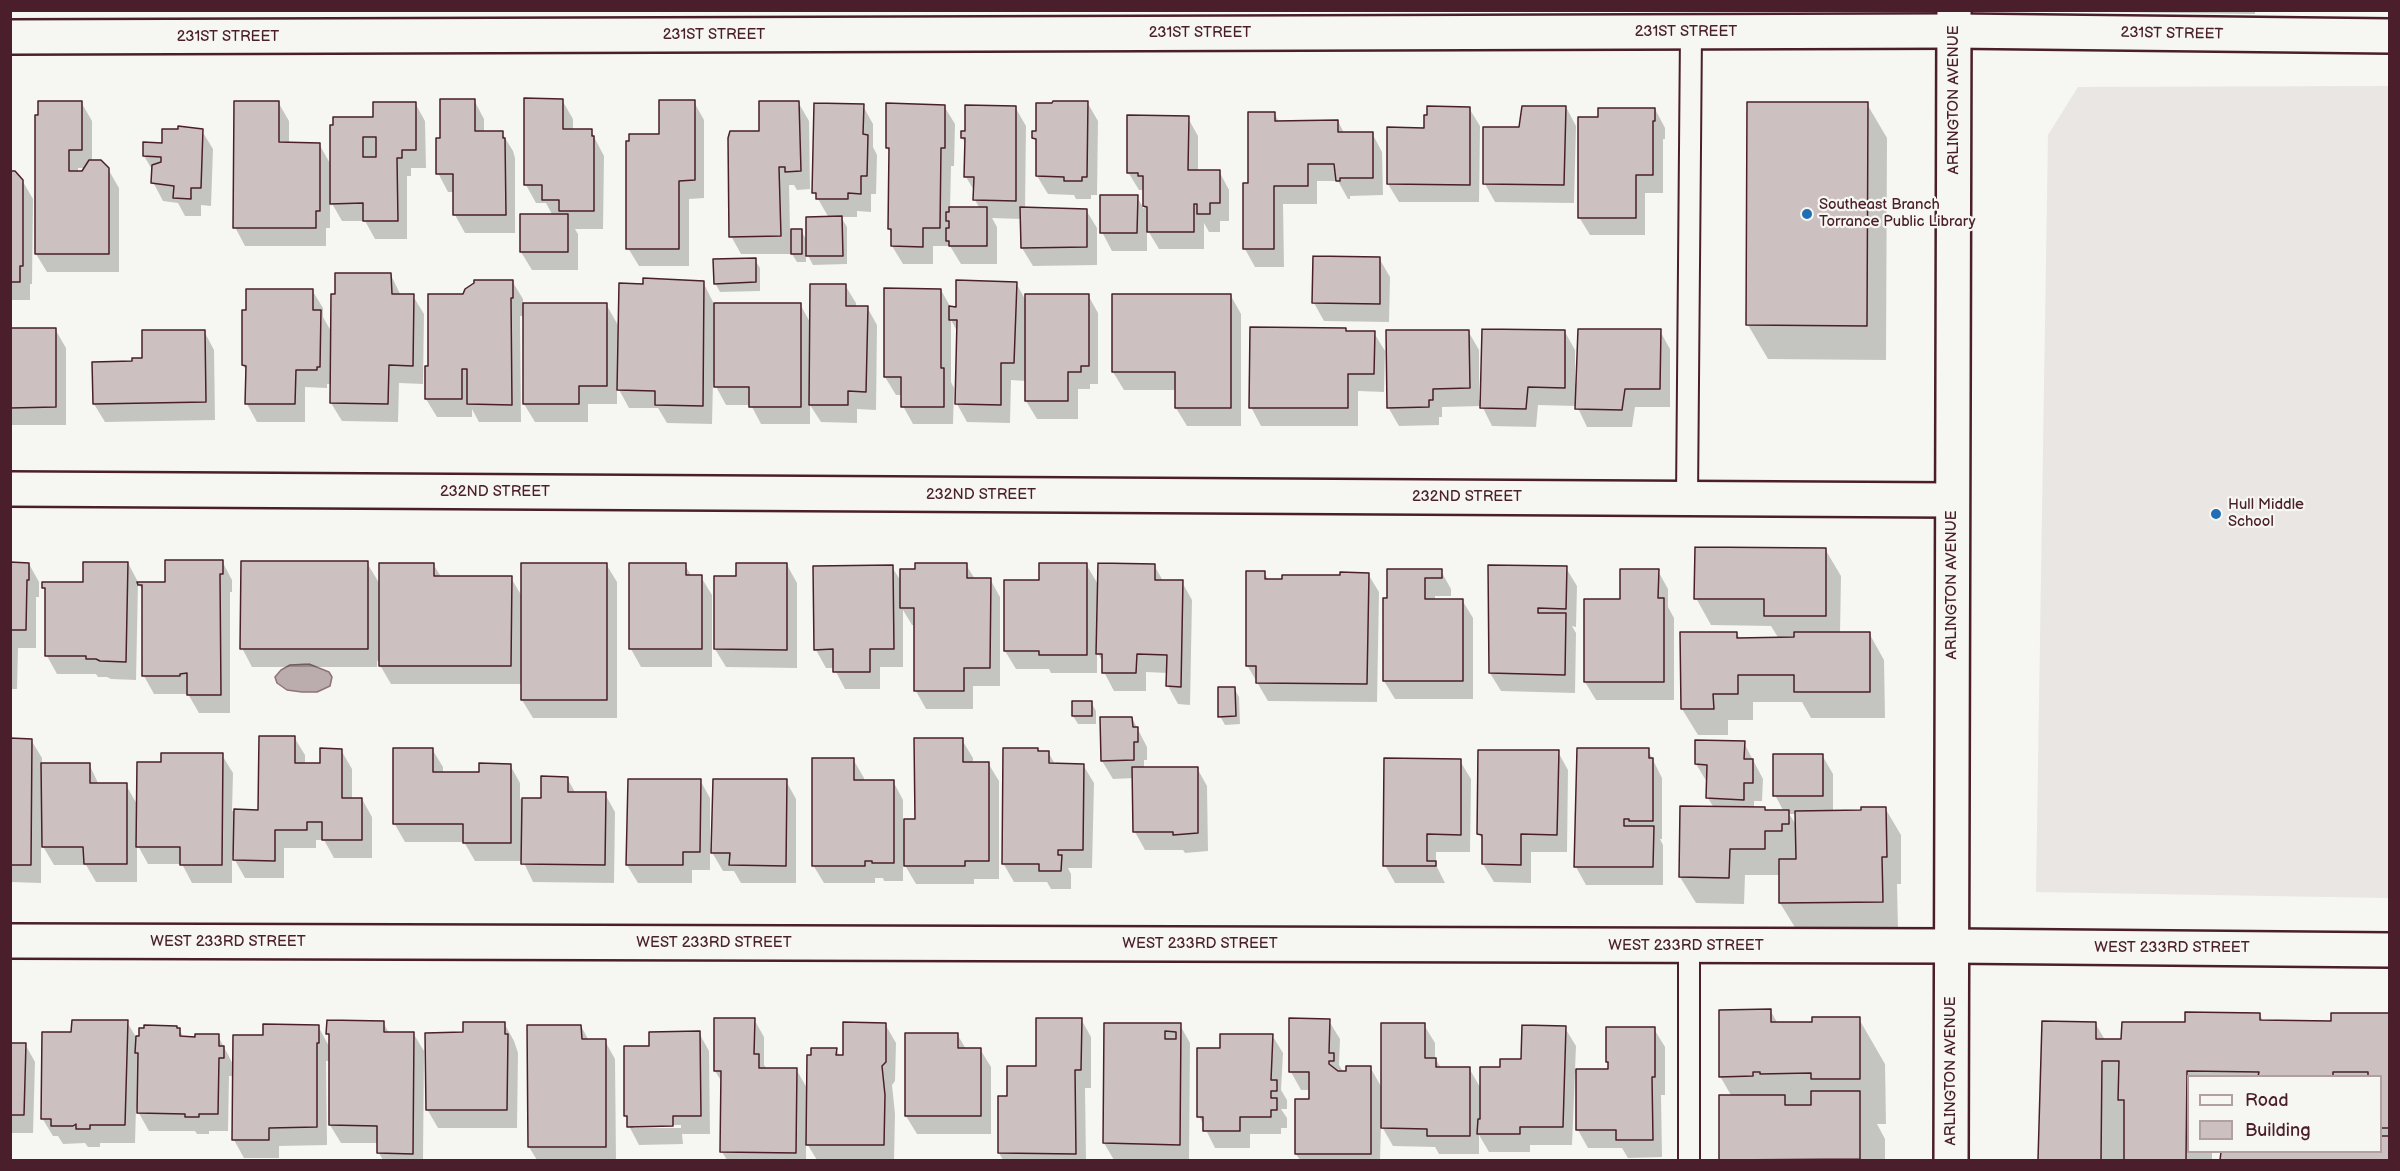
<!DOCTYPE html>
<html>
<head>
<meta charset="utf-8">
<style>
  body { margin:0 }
  #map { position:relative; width:2400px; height:1171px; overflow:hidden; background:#f6f6f2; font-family:"Balsamiq Sans",sans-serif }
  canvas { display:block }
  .frame { position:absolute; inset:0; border:12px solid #4a1f2b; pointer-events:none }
  .legend { position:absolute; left:2187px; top:1075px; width:195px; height:78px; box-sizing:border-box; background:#f6f6f2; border:2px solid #b1a0a2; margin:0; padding:8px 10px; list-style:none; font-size:18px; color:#4a1f2b }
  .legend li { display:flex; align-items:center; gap:12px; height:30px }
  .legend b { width:30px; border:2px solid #b1a0a2 }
</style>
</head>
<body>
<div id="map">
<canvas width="2400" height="1171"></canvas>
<div class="frame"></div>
<ul class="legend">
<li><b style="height:8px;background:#f6f6f2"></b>Road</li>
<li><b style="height:16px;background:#ccc1c0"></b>Building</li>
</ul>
</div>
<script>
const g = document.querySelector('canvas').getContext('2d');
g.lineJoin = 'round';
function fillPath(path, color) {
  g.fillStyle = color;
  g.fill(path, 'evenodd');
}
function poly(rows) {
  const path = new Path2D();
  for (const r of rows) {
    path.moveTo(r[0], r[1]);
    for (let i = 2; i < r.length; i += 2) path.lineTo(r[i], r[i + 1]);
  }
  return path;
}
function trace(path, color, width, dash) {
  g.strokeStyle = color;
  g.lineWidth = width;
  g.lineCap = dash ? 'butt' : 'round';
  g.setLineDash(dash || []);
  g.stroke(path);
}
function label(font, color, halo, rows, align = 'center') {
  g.font = font + ' "Balsamiq Sans",sans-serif';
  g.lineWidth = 4.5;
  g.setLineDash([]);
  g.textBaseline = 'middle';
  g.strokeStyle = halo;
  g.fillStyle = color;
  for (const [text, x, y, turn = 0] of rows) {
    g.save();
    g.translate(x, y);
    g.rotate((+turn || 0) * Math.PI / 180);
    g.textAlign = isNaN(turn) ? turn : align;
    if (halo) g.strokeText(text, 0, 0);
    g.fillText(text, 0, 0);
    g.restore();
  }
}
fillPath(poly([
  [2389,86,2389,898,2036,892,2048,135,2078,87]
]), '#e9e6e3');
const water = poly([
  [309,664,329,672,332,677,330,686,317,692,302,692,287,690,277,683,275,677,281,670,290,665,309,664]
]);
fillPath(water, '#bbadae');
trace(water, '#8e747a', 1.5);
fillPath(poly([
  [2109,10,2255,10,2255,14,2110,12],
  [2268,10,2307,10,2307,12,2269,12],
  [2355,10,2390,10,2390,12,2356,12],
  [474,100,484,119,484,133,502,133,513,151,515,158,515,233,465,233,455,215,455,192,448,192,438,173,441,139],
  [562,100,573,119,573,131,591,131,604,156,603,229,575,229,578,234,578,270,532,270,521,252,521,216,553,216,546,203,536,203,526,185],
  [81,102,92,121,92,162,108,169,119,188,119,272,47,272,36,254],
  [78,168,86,168,83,172,78,172],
  [278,102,289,121,289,144,319,144,331,165,334,126,374,119,415,103,425,121,426,168,411,168,411,176,407,176,407,239,375,239,365,221,342,221,330,200,330,228,326,228,326,246,245,246,235,227],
  [694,102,704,120,704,198,689,199,689,266,639,266,628,248,631,143,660,135],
  [798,102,809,121,810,189,797,190,794,185,789,185,790,230,801,230,808,243,829,218,814,192,863,106,873,124,873,147,877,155,876,194,871,194,871,212,857,211,857,217,841,217,847,227,847,264,813,265,806,252,806,262,797,262,792,254,741,254,731,236,761,133],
  [1087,102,1098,121,1097,195,1091,195,1091,199,1076,199,1074,195,1048,194,1037,176,1038,144,1034,138],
  [1867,104,1887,138,1886,360,1768,359,1748,325],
  [888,105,944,106,955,124,954,166,951,166,950,209,980,209,975,200,975,192,966,177,966,144,962,138,1015,107,1026,126,1025,209,1086,210,1097,228,1097,265,1033,266,1022,248,1022,219,992,218,997,227,997,264,961,264,950,246,933,246,933,264,903,264,892,246,892,234,889,229,890,153,887,148],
  [1566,107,1576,126,1574,203,1495,202,1485,184,1521,128],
  [1469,108,1480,126,1479,202,1399,202,1388,184,1425,129],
  [1655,109,1665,128,1665,139,1663,139,1663,193,1645,193,1645,235,1590,235,1579,217],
  [1274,113,1279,122,1338,121,1344,133,1372,133,1382,152,1383,195,1350,196,1350,199,1348,199,1338,181,1317,181,1317,204,1283,204,1284,267,1255,267,1245,249,1250,185],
  [1188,118,1198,136,1198,171,1219,171,1229,190,1229,221,1220,221,1220,232,1209,232,1204,223,1204,249,1159,249,1147,229,1147,251,1112,251,1102,232,1137,197,1144,209,1144,190,1139,190,1128,172],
  [179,127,202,131,213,149,211,206,201,205,201,216,185,216,178,203,163,201,153,182,153,171,144,156,163,144,179,130],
  [10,172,22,180,33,199,32,284,30,284,30,300,10,300],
  [1379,258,1390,277,1389,322,1324,321,1314,303],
  [755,260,760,268,760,291,720,292,715,283],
  [391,275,401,296,413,296,424,314,423,384,399,383,398,422,342,421,331,403,331,384,327,384,327,388,305,387,305,422,257,422,247,404,247,372,243,365,312,290,323,308,323,317,332,333],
  [645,280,703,282,714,304,800,304,811,324,845,285,856,303,856,307,867,307,877,325,876,410,857,409,857,423,821,422,810,405,810,424,761,424,751,405,726,405,713,381,712,424,667,423,658,408,629,408,617,386,617,404,588,404,588,422,535,422,524,404,524,316,520,316,521,422,479,422,472,409,472,417,437,417,426,399,430,367,465,296,512,281,523,299,523,304,606,304,619,327,645,285],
  [1016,283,1026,301,1088,295,1098,313,1098,384,1090,384,1090,389,1078,389,1078,419,1037,419,1026,401,1026,381,1011,380,1010,423,967,422,957,404,958,333,951,320,951,382,954,388,953,424,913,424,903,406,903,395,896,395,885,377,941,290,951,308,957,309],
  [1231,296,1241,314,1241,426,1187,426,1176,408,1176,390,1124,390,1113,372],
  [10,329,55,329,66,348,66,425,10,425],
  [1345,329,1347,333,1374,333,1385,351,1384,392,1358,391,1358,426,1261,426,1251,407],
  [204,331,214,350,215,420,105,422,94,404,134,363],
  [1468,331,1479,350,1479,400,1482,400,1565,332,1575,350,1575,384,1578,384,1660,331,1670,349,1670,407,1635,407,1632,427,1587,427,1577,406,1538,405,1536,427,1492,426,1482,406,1442,407,1442,417,1439,417,1439,425,1399,426,1388,407],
  [1825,549,1841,576,1840,633,1869,633,1884,660,1885,718,1811,718,1802,702,1753,702,1753,720,1728,720,1728,735,1698,735,1682,709,1737,634,1740,639,1779,639,1771,626,1711,625,1696,598],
  [222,561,232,580,232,592,230,592,230,713,199,713,188,694,154,694,144,676,143,591,138,583,166,583],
  [128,563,138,582,136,680,111,679,107,677,98,677,96,674,57,674,47,656,47,594,44,583,84,583],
  [367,563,381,586,433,564,442,578,511,578,523,598,606,564,617,582,617,718,533,718,522,700,522,684,391,684,377,660,377,667,252,667,242,648],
  [10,564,29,564,39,582,39,597,36,597,36,648,18,648,17,689,10,689],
  [1086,564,1099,586,1154,565,1163,581,1182,582,1192,600,1190,705,1178,704,1168,686,1168,673,1146,672,1146,691,1114,691,1104,672,1104,664,1097,652,1097,673,1051,673,1049,669,1016,669,1005,651,1041,581],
  [685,565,692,577,701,577,712,595,712,667,641,667,631,649],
  [787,565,797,583,797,668,726,667,715,649,737,577],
  [966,565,975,579,990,579,1000,597,1000,686,973,686,973,709,926,709,916,691,916,625,912,625,903,610,903,667,880,667,880,689,845,689,834,668,826,668,816,650,892,567,902,583],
  [1489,567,1566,568,1577,586,1576,627,1572,626,1576,633,1575,693,1501,691,1490,673],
  [1389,571,1441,571,1451,589,1451,596,1435,596,1435,600,1462,600,1473,618,1473,699,1395,699,1384,681],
  [1658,571,1668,589,1668,607,1674,618,1674,700,1596,700,1585,682,1621,600],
  [1264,573,1269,580,1368,574,1379,592,1377,702,1268,701,1247,665],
  [1234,688,1239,697,1240,724,1225,725,1220,716],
  [1091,702,1096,711,1096,724,1078,724,1073,716],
  [1132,718,1147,747,1147,760,1144,760,1144,768,1197,768,1207,786,1208,851,1185,853,1183,850,1145,850,1135,832,1134,778,1113,779,1102,761],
  [294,737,305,755,305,764,321,764,341,750,352,769,352,799,362,799,372,817,372,858,334,858,324,840,316,840,316,848,284,848,284,878,245,878,232,855,232,883,192,883,182,864,148,864,137,844,137,882,96,882,86,865,54,865,41,843,41,883,10,882,10,740,31,740,42,758,42,764,89,764,99,785,126,785,138,806,163,764,222,755,233,773,232,811,260,811],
  [962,740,973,758,973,763,988,763,999,781,999,879,974,879,974,884,916,884,903,862,903,881,884,881,883,878,875,878,875,883,824,883,813,865,853,759,864,778,864,781,893,781,903,800,903,820,916,820],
  [1744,743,1763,779,1762,801,1754,801,1754,809,1765,809,1766,812,1784,812,1775,795,1822,755,1833,774,1833,812,1885,808,1901,835,1901,884,1897,884,1898,929,1796,929,1780,903,1780,875,1745,875,1744,904,1696,903,1680,877,1714,808,1708,798,1707,782,1696,764],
  [1789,814,1797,814,1797,826],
  [432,749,443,767,443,773,481,773,510,765,520,783,520,799,542,799,567,778,576,794,605,794,615,812,614,883,533,882,523,861,475,861,464,842,405,842,394,823],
  [1578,750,1648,750,1662,778,1662,839,1660,839,1663,845,1663,885,1586,885,1576,867],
  [1038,752,1048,752,1055,764,1083,765,1094,783,1092,868,1068,868,1071,874,1071,889,1051,889,1047,882,1014,882,1003,863],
  [1558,752,1568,770,1567,852,1531,852,1531,883,1494,882,1483,864,1484,842,1479,834],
  [1460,761,1471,779,1470,852,1436,852,1436,865,1445,883,1395,883,1385,865],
  [700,780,710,798,710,870,692,870,692,883,638,883,627,865],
  [786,781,796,799,796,883,741,883,734,871,723,871,710,849],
  [1770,1010,1778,1024,1813,1024,1859,1019,1885,1064,1886,1124,1877,1124,1885,1139,1885,1160,1720,1160,1720,1097,1732,1097,1720,1076],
  [2259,1014,2264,1022,2332,1022,2390,1015,2390,1160,2222,1160,2222,1152,2380,1152,2380,1076,2188,1076,2188,1152,2212,1152,2212,1160,2040,1160,2044,1022,2095,1023,2105,1040,2123,1040,2187,1024],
  [754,1019,764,1037,764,1065,767,1069,796,1069,808,1090,836,1049,840,1056,844,1056,885,1024,896,1043,895,1081,892,1085,895,1114,894,1160,817,1160,806,1142,806,1160,727,1160,722,1152,722,1082,715,1071],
  [1081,1019,1091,1037,1091,1088,1085,1088,1086,1160,1003,1160,999,1153,999,1098,1008,1098],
  [1329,1021,1340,1039,1339,1065,1344,1073,1370,1067,1382,1088,1424,1025,1435,1043,1435,1058,1441,1068,1469,1068,1481,1089,1502,1069,1523,1060,1565,1028,1576,1046,1575,1070,1610,1070,1608,1062,1654,1029,1665,1047,1665,1095,1661,1095,1662,1157,1628,1158,1622,1148,1588,1148,1578,1130,1578,1073,1575,1073,1572,1145,1530,1145,1530,1152,1489,1152,1479,1135,1479,1154,1439,1154,1435,1147,1393,1146,1381,1125,1380,1160,1300,1160,1296,1154,1311,1100,1311,1090,1301,1090,1291,1072],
  [127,1022,136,1037,141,1038,179,1029,184,1038,218,1036,234,1066,264,1036,318,1026,330,1048,330,1038,328,1034,383,1022,389,1033,413,1033,424,1051,423,1160,383,1160,379,1153,379,1143,341,1143,330,1125,330,1061,326,1061,327,1145,279,1146,279,1158,244,1158,234,1140,234,1076,229,1076,228,1131,209,1131,209,1134,197,1134,195,1131,149,1131,136,1108,135,1143,100,1143,100,1147,88,1147,85,1143,63,1144,58,1136,53,1136,42,1118,73,1033],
  [504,1023,514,1041,518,1053,517,1128,438,1128,427,1109,464,1034],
  [1105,1024,1180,1025,1190,1043,1189,1160,1114,1160,1104,1143],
  [581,1026,589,1041,605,1041,615,1059,616,1160,537,1160,529,1147],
  [699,1033,709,1051,710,1134,682,1134,683,1144,639,1145,629,1126,626,1116,650,1048],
  [634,1125,681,1125,681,1128,634,1128],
  [957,1034,966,1049,980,1049,991,1067,991,1134,917,1134,906,1116],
  [1272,1035,1283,1053,1281,1090,1287,1100,1287,1109,1281,1109,1287,1118,1287,1128,1281,1128,1281,1134,1250,1134,1250,1148,1215,1148,1199,1116,1221,1050],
  [10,1041,12,1044,25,1044,35,1062,33,1133,10,1133]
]), '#0003');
const building = poly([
  [524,98,563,99,563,129,592,129,592,136,594,136,594,211,559,211,559,200,542,200,542,185,524,185,524,98],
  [440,99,475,99,475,131,503,131,503,138,505,138,506,215,453,215,453,174,436,174,436,138,440,138,440,99],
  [659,100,695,100,695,180,679,181,679,249,626,249,626,141,629,141,629,134,659,134,659,100],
  [38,101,82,101,82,150,69,150,69,171,82,171,89,160,101,160,109,168,109,254,35,254,35,115,38,115,38,101],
  [234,101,279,101,279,142,320,143,320,211,316,211,316,228,233,228,234,101],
  [759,101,799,101,801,171,785,172,785,167,779,167,781,236,729,237,728,138,730,131,759,131,759,101],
  [1053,101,1088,101,1087,177,1082,177,1082,181,1064,181,1064,177,1036,176,1036,139,1032,138,1032,131,1036,131,1036,103,1052,103,1053,101],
  [373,102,416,102,416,150,402,150,402,158,397,158,398,221,363,221,363,203,330,204,330,125,333,125,333,117,373,117,373,102],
  [363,137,376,137,376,157,363,157,363,137],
  [1747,102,1868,102,1867,326,1746,325,1747,102],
  [814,103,864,104,863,134,868,135,867,176,861,176,861,194,848,193,848,199,816,199,816,193,812,193,814,103],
  [886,103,945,105,945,148,941,148,940,228,923,228,923,247,891,246,891,229,888,229,889,148,886,148,886,103],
  [965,105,1016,106,1016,201,973,200,974,177,964,177,965,138,961,138,961,131,965,131,965,105],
  [1427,106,1470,107,1470,185,1387,184,1387,127,1424,128,1424,115,1427,115,1427,106],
  [1522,106,1566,106,1564,185,1483,184,1483,127,1519,127,1522,106],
  [1598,108,1655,108,1655,121,1653,121,1653,175,1636,175,1636,218,1578,218,1578,117,1598,117,1598,108],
  [1248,112,1275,112,1275,121,1338,120,1338,132,1373,132,1373,178,1340,178,1340,181,1336,181,1334,164,1308,164,1308,186,1274,186,1274,249,1243,249,1243,183,1248,183,1248,112],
  [1127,115,1189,116,1188,170,1220,170,1220,203,1210,203,1210,214,1197,214,1197,204,1194,204,1194,232,1147,232,1147,207,1143,206,1143,176,1138,176,1138,173,1127,173,1127,115],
  [178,126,203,129,201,188,191,188,191,199,173,198,174,186,151,183,152,165,161,162,161,157,143,156,143,142,162,143,162,129,178,129,178,126],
  [10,171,15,171,23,180,23,266,20,266,20,282,10,282,10,171],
  [1100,195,1138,195,1137,233,1100,233,1100,195],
  [949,207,987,207,987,246,949,246,949,241,946,241,946,228,949,228,949,221,946,221,946,212,949,212,949,207],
  [1020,207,1087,209,1087,247,1021,248,1020,207],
  [520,214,568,214,568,252,520,252,520,214],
  [842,216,843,256,806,256,806,217,842,216],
  [791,229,802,229,802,254,791,254,791,229],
  [1313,256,1380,257,1380,304,1312,303,1313,256],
  [756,258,756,282,714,284,713,259,756,258],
  [335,273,391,273,392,294,414,294,413,366,389,365,388,404,330,403,331,294,335,294,335,273],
  [643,278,704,281,703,406,655,405,655,391,617,390,619,283,643,284,643,278],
  [474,280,513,280,513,298,511,298,512,405,467,404,467,369,462,369,462,399,425,399,425,366,428,366,428,294,463,294,465,289,474,283,474,280],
  [956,280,1017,282,1014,363,1001,363,1001,405,955,404,957,320,949,320,949,306,956,307,956,280],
  [810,284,846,284,846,306,868,306,866,392,848,391,848,405,809,405,810,284],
  [884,288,941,289,941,368,944,368,944,407,901,407,901,377,884,377,884,288],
  [246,289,313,289,313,310,321,310,320,367,317,367,317,370,296,370,295,404,245,404,246,366,242,365,242,310,246,310,246,289],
  [1025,294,1089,294,1089,366,1081,366,1081,372,1068,372,1068,401,1025,401,1025,294],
  [1112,294,1231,294,1231,408,1175,408,1175,372,1112,372,1112,294],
  [523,303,607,303,607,386,579,386,579,404,523,404,523,303],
  [714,303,801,303,801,407,749,407,749,387,714,387,714,303],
  [1250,327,1346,328,1346,331,1375,331,1374,374,1348,374,1348,408,1249,408,1250,327],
  [10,328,56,328,56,407,10,408,10,328],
  [1482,329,1565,330,1565,388,1528,387,1526,409,1480,408,1482,329],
  [1578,329,1661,329,1660,389,1625,389,1622,410,1575,409,1578,329],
  [142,330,205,330,206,402,93,404,92,362,132,361,132,358,142,358,142,330],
  [1386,330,1469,330,1470,388,1433,389,1433,400,1429,400,1429,407,1387,408,1386,330],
  [1695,547,1826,548,1826,616,1764,616,1764,599,1694,599,1695,547],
  [165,560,223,560,223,574,220,574,221,695,187,695,187,673,180,674,180,676,142,676,142,585,138,585,137,582,165,582,165,560],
  [241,561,368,561,368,649,240,649,241,561],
  [10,562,29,563,29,580,27,580,26,630,10,630,10,562],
  [83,562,128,562,126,662,100,661,96,659,86,659,86,656,45,656,45,588,42,588,42,582,83,582,83,562],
  [379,563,434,563,434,576,512,576,511,666,379,666,379,563],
  [521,563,607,563,607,700,521,700,521,563],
  [629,563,686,563,686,575,702,575,702,649,629,649,629,563],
  [736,563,787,563,787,650,714,649,714,576,736,576,736,563],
  [915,563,967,563,967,578,991,578,990,668,964,668,964,691,914,691,914,608,900,608,900,569,915,569,915,563],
  [1039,563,1087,563,1087,655,1039,655,1039,651,1004,651,1004,580,1039,580,1039,563],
  [1098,563,1155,564,1155,580,1183,580,1181,687,1166,686,1167,655,1137,654,1136,673,1102,673,1102,654,1096,654,1098,563],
  [893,565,894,649,870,649,870,672,833,672,833,649,814,650,813,566,893,565],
  [1488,565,1567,566,1566,609,1538,608,1538,613,1566,613,1565,675,1489,673,1488,565],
  [1387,569,1442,569,1442,578,1425,578,1425,599,1463,599,1463,681,1383,681,1383,598,1387,598,1387,569],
  [1620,569,1659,569,1658,598,1664,598,1664,682,1584,682,1584,599,1620,599,1620,569],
  [1246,571,1265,571,1265,579,1282,579,1282,575,1340,575,1340,572,1369,573,1367,684,1256,683,1256,666,1246,666,1246,571],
  [1680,632,1737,632,1737,638,1794,637,1794,632,1870,632,1870,692,1794,692,1794,675,1738,675,1738,694,1713,694,1714,709,1681,709,1680,632],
  [1218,687,1235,687,1236,716,1218,717,1218,687],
  [1072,701,1092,701,1092,716,1072,716,1072,701],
  [1100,717,1132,717,1133,727,1138,727,1138,742,1134,742,1134,760,1101,761,1100,717],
  [259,736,295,736,295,763,320,763,320,748,342,749,342,798,362,798,362,840,322,840,322,822,307,822,307,830,275,830,275,861,233,860,234,809,258,810,259,736],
  [10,738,32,739,31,865,10,865,10,738],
  [914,738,963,738,963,762,989,762,989,861,965,861,965,866,904,866,904,819,915,819,914,738],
  [1695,740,1745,741,1744,759,1753,759,1753,783,1744,783,1744,800,1706,798,1707,765,1695,764,1695,740],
  [393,748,433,748,433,772,479,772,479,763,511,764,511,843,463,843,463,824,393,824,393,748],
  [1003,748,1038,748,1038,751,1049,751,1049,763,1084,764,1083,850,1058,850,1058,855,1062,855,1061,871,1039,871,1039,864,1002,864,1003,748],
  [1577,748,1649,748,1649,758,1653,758,1653,821,1629,821,1629,819,1624,819,1624,826,1654,826,1653,867,1574,867,1577,748],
  [1478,750,1559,750,1557,835,1521,834,1521,865,1482,864,1482,835,1477,834,1478,750],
  [161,753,223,753,222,865,180,865,180,847,136,847,137,762,161,762,161,753],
  [1773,754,1823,754,1823,796,1773,796,1773,754],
  [812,758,854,758,854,780,894,780,894,863,872,863,872,861,865,861,865,866,812,866,812,758],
  [1384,758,1461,759,1461,835,1427,834,1427,861,1436,861,1436,866,1383,866,1384,758],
  [41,763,90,763,90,783,127,783,127,864,84,864,83,847,42,847,41,763],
  [1132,767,1198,767,1198,833,1173,835,1173,832,1133,832,1132,767],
  [541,776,568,777,568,792,606,792,605,865,521,864,522,798,541,798,541,776],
  [628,779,701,779,700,852,683,852,683,865,626,865,628,779],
  [713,779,787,779,786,866,729,865,730,853,711,853,713,779],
  [1680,806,1765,807,1765,810,1789,810,1789,824,1782,824,1782,831,1765,831,1765,849,1730,849,1729,878,1679,877,1680,806],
  [1861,807,1886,807,1887,857,1882,857,1883,902,1779,903,1779,859,1796,859,1795,811,1861,810,1861,807],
  [1771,1009,1771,1022,1812,1022,1812,1017,1860,1017,1860,1079,1811,1079,1811,1073,1760,1074,1760,1072,1753,1072,1753,1076,1719,1077,1719,1010,1771,1009],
  [2185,1012,2260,1013,2260,1020,2331,1021,2331,1013,2390,1013,2390,1128,2380,1128,2380,1076,2368,1076,2368,1072,2333,1072,2333,1076,2258,1076,2259,1072,2187,1071,2186,1160,2124,1160,2124,1100,2118,1100,2119,1061,2102,1061,2101,1160,2038,1160,2042,1021,2096,1022,2096,1039,2121,1039,2122,1022,2185,1022,2185,1012],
  [714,1018,755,1018,754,1054,759,1054,759,1068,797,1068,796,1153,720,1152,721,1071,714,1071,714,1018],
  [1036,1018,1082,1018,1081,1070,1075,1070,1076,1154,998,1153,998,1096,1007,1096,1007,1066,1036,1066,1036,1018],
  [1289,1018,1330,1019,1329,1053,1334,1053,1334,1061,1329,1061,1329,1064,1338,1071,1346,1071,1346,1066,1371,1066,1371,1154,1295,1154,1295,1099,1309,1099,1309,1072,1289,1072,1289,1018],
  [72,1020,128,1020,125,1125,90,1125,90,1129,76,1129,76,1124,73,1126,51,1126,51,1119,41,1119,42,1032,71,1032,72,1020],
  [327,1020,384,1021,384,1032,414,1032,413,1154,377,1153,377,1126,329,1125,329,1034,326,1034,327,1020],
  [463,1022,505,1022,505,1034,508,1034,507,1110,426,1110,425,1033,463,1032,463,1022],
  [843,1022,886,1023,886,1062,882,1066,885,1095,884,1145,806,1145,807,1055,811,1055,811,1048,837,1048,836,1055,843,1055,843,1022],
  [1104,1023,1181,1023,1180,1145,1103,1143,1104,1023],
  [1165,1031,1176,1032,1176,1039,1165,1039,1165,1031],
  [1381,1023,1425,1023,1425,1058,1436,1058,1436,1067,1470,1067,1470,1136,1427,1136,1427,1129,1381,1128,1381,1023],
  [263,1024,319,1025,319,1043,317,1043,317,1127,269,1128,269,1140,232,1140,233,1035,263,1035,263,1024],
  [144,1025,177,1026,177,1028,180,1028,180,1036,195,1037,195,1034,219,1034,219,1046,224,1046,224,1058,219,1058,218,1114,199,1114,199,1117,185,1117,185,1114,137,1113,138,1053,135,1053,136,1036,139,1036,139,1028,144,1028,144,1025],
  [527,1025,581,1025,582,1039,606,1039,606,1147,528,1147,527,1025],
  [1522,1025,1566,1026,1563,1127,1520,1127,1520,1134,1477,1134,1478,1119,1480,1119,1480,1067,1500,1067,1500,1059,1521,1059,1522,1025],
  [1606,1027,1655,1027,1655,1077,1652,1077,1653,1140,1616,1140,1616,1130,1576,1130,1576,1069,1608,1069,1608,1062,1606,1062,1606,1027],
  [700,1031,701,1116,673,1116,673,1126,627,1127,627,1116,624,1116,624,1046,649,1046,649,1032,700,1031],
  [905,1033,958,1033,958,1048,981,1048,981,1116,905,1116,905,1033],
  [1220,1034,1273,1034,1271,1080,1277,1080,1277,1091,1271,1091,1271,1098,1277,1098,1277,1110,1271,1110,1271,1117,1240,1117,1240,1131,1203,1131,1203,1117,1197,1117,1197,1048,1220,1048,1220,1034],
  [10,1043,26,1043,24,1115,10,1115,10,1043],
  [1811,1091,1860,1091,1860,1159,1719,1160,1719,1095,1785,1095,1785,1105,1811,1105,1811,1091],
  [2380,1136,2390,1136,2390,1160,2220,1160,2221,1152,2380,1152,2380,1136]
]);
fillPath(building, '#ccc1c0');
trace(building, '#4a1f2b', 1.5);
const lane = poly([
  [1687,498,1691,32],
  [1689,945,1689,1160]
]);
const street = poly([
  [10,37,1954,31,2390,36],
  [10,489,1952,500],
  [10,941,1952,946,2390,950]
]);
const secondary = poly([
  [1951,1160,1954,10]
]);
trace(lane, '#4a1f2b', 24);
trace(street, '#4a1f2b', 38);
trace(secondary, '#4a1f2b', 38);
trace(lane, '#f6f6f2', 20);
trace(street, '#f6f6f2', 33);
trace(secondary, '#f6f6f2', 33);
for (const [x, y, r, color] of [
  [1807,214,6,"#1f6fb2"],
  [2216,514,6,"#1f6fb2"]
]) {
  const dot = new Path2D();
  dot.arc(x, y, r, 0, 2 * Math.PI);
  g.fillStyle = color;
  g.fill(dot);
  trace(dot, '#f6f6f2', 2);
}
label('15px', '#4a1f2b', '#f6f6f2', [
  ["231ST STREET",1686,32],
  ["231ST STREET",1200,33],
  ["231ST STREET",2172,34,1],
  ["231ST STREET",714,35],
  ["231ST STREET",228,37],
  ["ARLINGTON AVENUE",1954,100,-90],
  ["232ND STREET",495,492],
  ["232ND STREET",981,495],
  ["232ND STREET",1467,497],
  ["ARLINGTON AVENUE",1952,585,-90],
  ["WEST 233RD STREET",228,942],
  ["WEST 233RD STREET",714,943],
  ["WEST 233RD STREET",1200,944],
  ["WEST 233RD STREET",1686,946],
  ["WEST 233RD STREET",2172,948],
  ["ARLINGTON AVENUE",1951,1071,-90]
]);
label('15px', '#4a1f2b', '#f6f6f2', [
  ["Southeast Branch",1819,205],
  ["Torrance Public Library",1819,222],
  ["Hull Middle",2228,505],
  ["School",2228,522]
], 'left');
</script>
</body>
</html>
